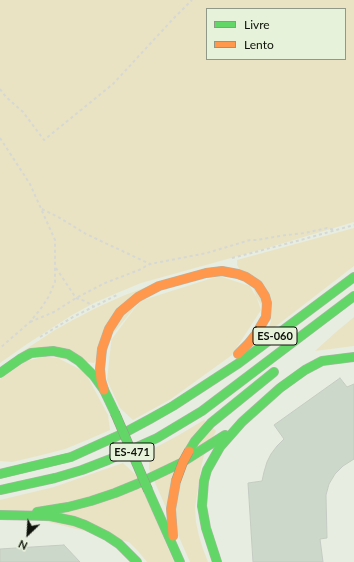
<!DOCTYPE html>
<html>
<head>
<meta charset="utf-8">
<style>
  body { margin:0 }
  #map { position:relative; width:354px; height:562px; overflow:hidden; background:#e7ede0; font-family:Lato,sans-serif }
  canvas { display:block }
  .legend { position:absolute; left:206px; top:8px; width:140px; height:52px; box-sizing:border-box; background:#e7f2db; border:1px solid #909887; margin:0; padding:5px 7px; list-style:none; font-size:12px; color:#0e120a }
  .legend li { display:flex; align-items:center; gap:8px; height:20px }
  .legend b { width:20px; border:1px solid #909887 }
  .north { position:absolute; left:8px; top:514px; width:40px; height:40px; -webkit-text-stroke:3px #e7f2db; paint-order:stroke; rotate:205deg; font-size:11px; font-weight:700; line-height:16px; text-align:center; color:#0e120a }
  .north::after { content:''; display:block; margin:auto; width:14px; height:18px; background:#0e120a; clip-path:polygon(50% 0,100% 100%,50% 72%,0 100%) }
</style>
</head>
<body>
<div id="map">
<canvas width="354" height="562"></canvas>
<ul class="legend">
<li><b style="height:5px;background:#63d668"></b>Livre</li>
<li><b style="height:5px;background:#ff974d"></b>Lento</li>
</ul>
<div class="north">N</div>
</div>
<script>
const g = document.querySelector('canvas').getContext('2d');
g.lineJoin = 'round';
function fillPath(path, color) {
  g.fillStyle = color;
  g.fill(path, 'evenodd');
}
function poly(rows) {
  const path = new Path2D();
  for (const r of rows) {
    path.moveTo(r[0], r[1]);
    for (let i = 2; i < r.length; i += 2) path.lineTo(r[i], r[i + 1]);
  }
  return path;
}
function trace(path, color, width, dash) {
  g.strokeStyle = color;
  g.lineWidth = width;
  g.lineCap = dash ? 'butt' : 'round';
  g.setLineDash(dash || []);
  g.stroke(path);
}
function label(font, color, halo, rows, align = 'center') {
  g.font = font + ' Lato,sans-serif';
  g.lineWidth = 3;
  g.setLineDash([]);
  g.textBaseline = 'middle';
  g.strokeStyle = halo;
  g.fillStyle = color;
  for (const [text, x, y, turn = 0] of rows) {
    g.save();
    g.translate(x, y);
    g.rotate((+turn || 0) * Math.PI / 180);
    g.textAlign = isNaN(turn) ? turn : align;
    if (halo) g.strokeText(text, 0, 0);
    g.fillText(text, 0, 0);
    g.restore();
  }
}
fillPath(poly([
  [0,0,354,0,354,222,267,248,141,283,117,293,94,303,72,315,27,344,0,363],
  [207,9,345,9,345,59,207,59],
  [354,228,354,266,271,330,268,330,271,321,237,265,237,260],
  [219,276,253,287,261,310,232,355,171,399,133,420,120,408,107,380,112,335,140,301],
  [152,285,94,363,20,353,55,330,73,320,98,307,125,295],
  [354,317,354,346,315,351,336,332],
  [52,355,85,372,108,415,110,430,87,440,65,449,42,455,12,462,0,461,0,379,26,361],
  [204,420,216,431,204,455,201,468,195,508,196,522,199,536,203,549,208,562,190,562,149,469,149,451,179,435],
  [123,463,137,476,174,562,147,562,138,551,129,542,0,510,0,500,54,487]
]), '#e9e3c4');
const building = poly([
  [340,378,347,387,354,384,354,459,343,466,335,474,329,484,326,495,327,538,320,539,323,562,253,562,248,483,262,481,264,472,267,462,271,454,277,446,284,439,274,425,340,378],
  [64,545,80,562,0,562,0,549,64,545]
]);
fillPath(building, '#ccd8c9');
trace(building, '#c5cbc2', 1);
const fast = poly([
  [0,373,20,359,31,353,53,351,68,354,79,361,94,376,104,390,115,413],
  [189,451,195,441,211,423,274,372],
  [0,474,71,457,124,433,150,419,173,406,239,363,354,277],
  [0,490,55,478,82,470,108,460,157,438,202,411,354,296],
  [148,490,180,562],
  [37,512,68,507,91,501,115,493,137,484,181,463,225,435],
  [0,515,50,516,74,521,85,525,107,536,119,544,137,562],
  [217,562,206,528,202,506,204,481,207,470,220,447,242,422,280,388,305,370,322,361,354,357]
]);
const slow = poly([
  [104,390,101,380,100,369,102,349,109,329,120,312,138,297,159,286,206,273,222,271,238,274,246,277,258,285,265,296,267,303,266,317,256,334,248,344,238,354],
  [173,536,171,509,176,481]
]);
trace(fast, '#b2b6ac', 10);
trace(slow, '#b2b6ac', 10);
trace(poly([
  [0,89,6,97,23,112,44,140,113,84,173,19,192,0],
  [0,138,30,184,55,240,55,282,49,296,42,307,30,322,0,348],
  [42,209,60,218,86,234,150,264],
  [232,258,297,241,354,225],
  [56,268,76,298,85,301,93,306],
  [30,322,54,312,76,298,105,283,139,270,150,264,207,253,250,240,257,240,286,235,305,233,327,228,335,230],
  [40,337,73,317,117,295]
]), '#d6d8d3', 2, [3, 3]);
trace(fast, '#63d668', 9);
trace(slow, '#ff974d', 9);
const fastBridge = poly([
  [115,413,148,490]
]);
const slowBridge = poly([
  [176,481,183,462,189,451]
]);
trace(fastBridge, '#969887', 10, []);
trace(slowBridge, '#969887', 10, []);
trace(fastBridge, '#63d668', 9);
trace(slowBridge, '#ff974d', 9);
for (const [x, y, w] of [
  [275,336,44],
  [132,452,44]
]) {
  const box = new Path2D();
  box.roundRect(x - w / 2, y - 9, w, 18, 3);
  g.fillStyle = '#e7f2db';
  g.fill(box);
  trace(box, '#0e120a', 1);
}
label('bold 11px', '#0e120a', null, [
  ["ES-060",275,336],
  ["ES-471",132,452]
]);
</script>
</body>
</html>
